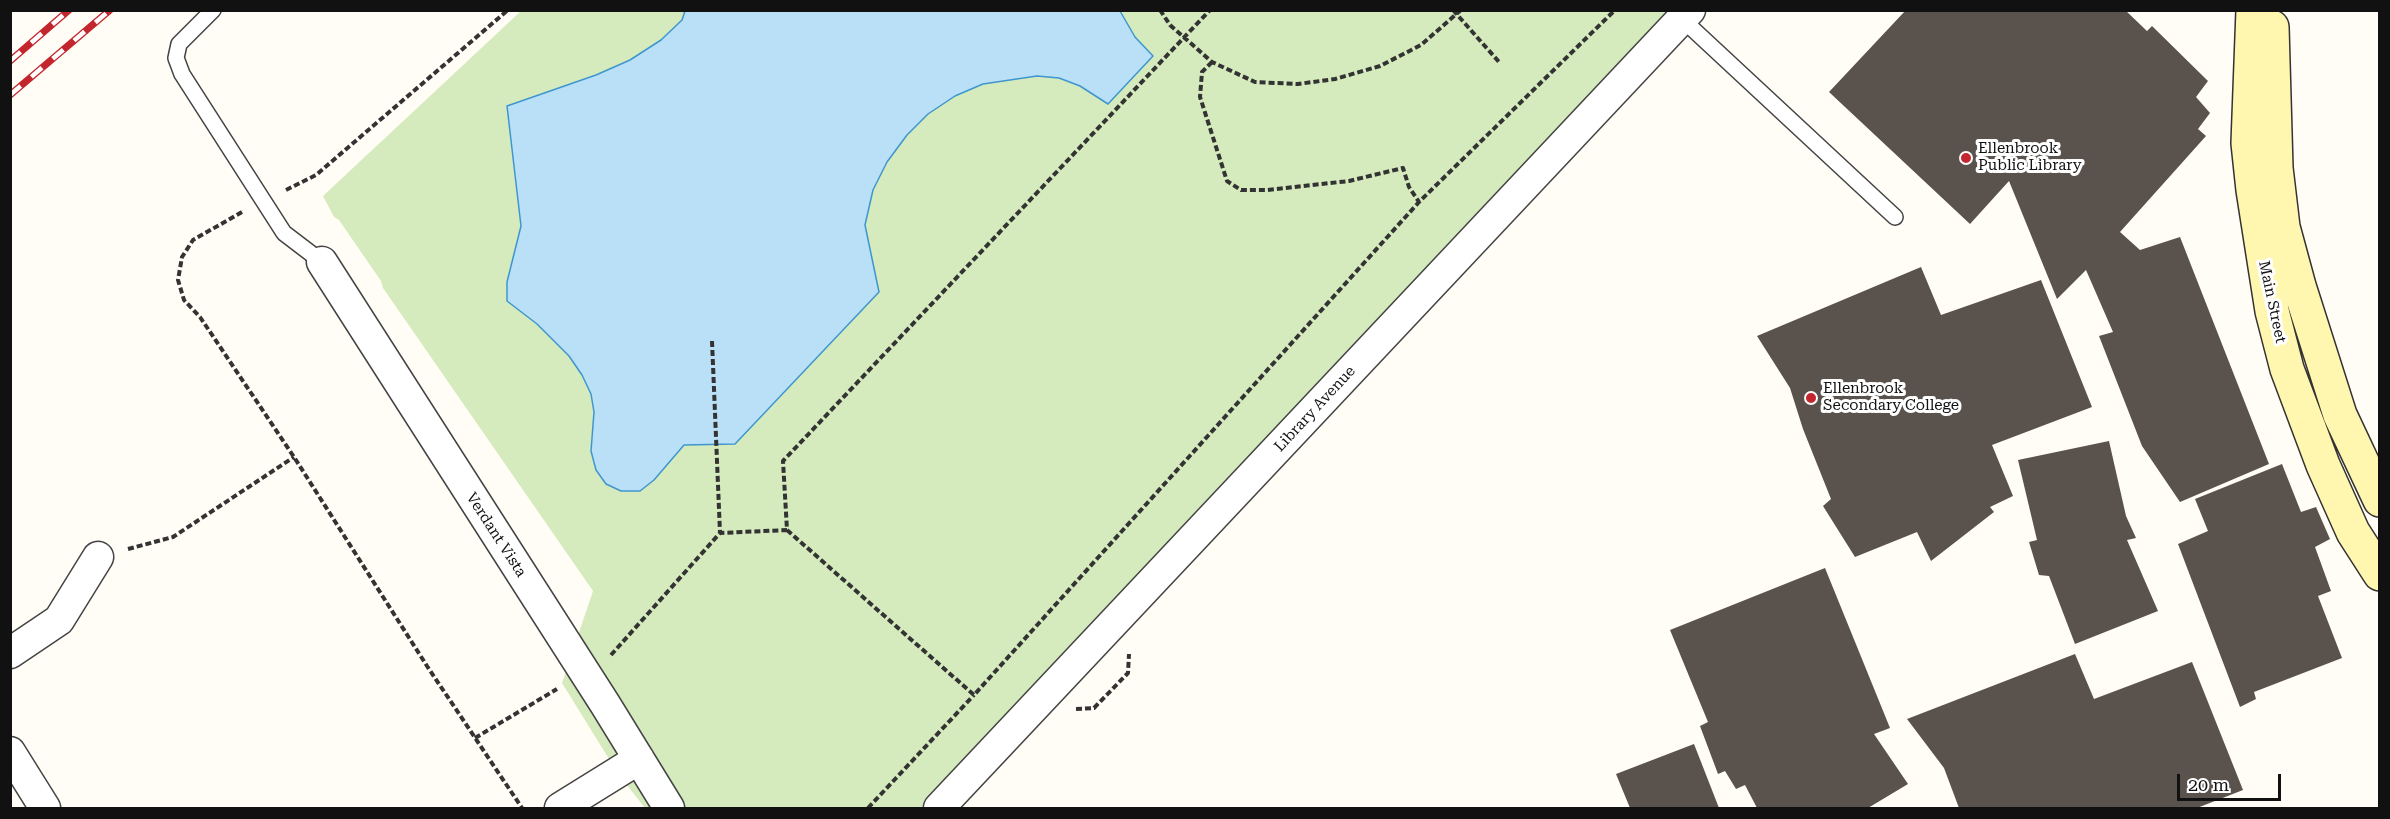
<!DOCTYPE html>
<html>
<head>
<meta charset="utf-8">
<style>
  body { margin:0 }
  #map { position:relative; width:2390px; height:819px; overflow:hidden; background:#fffdf5; font-family:"Roboto Serif",serif }
  canvas { display:block }
  .frame { position:absolute; inset:0; border:12px solid #111; pointer-events:none }
  .scale { position:absolute; left:2177px; top:774px; width:104px; height:27px; box-sizing:border-box; border:3px solid #111; border-top:0; padding-left:8px; font-size:18px; line-height:21px; white-space:nowrap; color:#111; -webkit-text-stroke:4px #fff; paint-order:stroke }
</style>
</head>
<body>
<div id="map">
<canvas width="2390" height="819"></canvas>
<div class="frame"></div>
<div class="scale">20 m</div>
</div>
<script>
const g = document.querySelector('canvas').getContext('2d');
g.lineJoin = 'round';
function fillPath(path, color) {
  g.fillStyle = color;
  g.fill(path, 'evenodd');
}
function poly(rows) {
  const path = new Path2D();
  for (const r of rows) {
    path.moveTo(r[0], r[1]);
    for (let i = 2; i < r.length; i += 2) path.lineTo(r[i], r[i + 1]);
  }
  return path;
}
function trace(path, color, width, dash) {
  g.strokeStyle = color;
  g.lineWidth = width;
  g.lineCap = dash ? 'butt' : 'round';
  g.setLineDash(dash || []);
  g.stroke(path);
}
function label(font, color, halo, rows, align = 'center') {
  g.font = font + ' "Roboto Serif",serif';
  g.lineWidth = 6;
  g.setLineDash([]);
  g.textBaseline = 'middle';
  g.strokeStyle = halo;
  g.fillStyle = color;
  for (const [text, x, y, turn = 0] of rows) {
    g.save();
    g.translate(x, y);
    g.rotate((+turn || 0) * Math.PI / 180);
    g.textAlign = isNaN(turn) ? turn : align;
    if (halo) g.strokeText(text, 0, 0);
    g.fillText(text, 0, 0);
    g.restore();
  }
}
fillPath(poly([
  [521,11,1690,11,939,808,645,808,619,775,562,683,593,591,383,288,381,281,339,220,334,217,323,196]
]), '#d5ebbd');
const water = poly([
  [685,11,1120,11,1135,37,1153,56,1108,104,1080,86,1059,78,1037,76,983,84,955,96,928,114,907,135,887,162,873,190,865,225,879,292,735,444,684,445,654,480,640,491,621,491,606,484,596,470,591,451,594,412,591,394,582,375,569,356,537,324,507,301,507,282,521,226,507,106,596,75,630,60,661,40,682,20,685,11]
]);
fillPath(water, '#b9e0f7');
trace(water, '#3f96cf', 1.5);
fillPath(poly([
  [1906,10,2125,10,2147,31,2152,26,2208,81,2196,97,2210,113,2198,129,2206,136,2120,232,2140,250,2180,237,2269,464,2180,502,2142,446,2099,336,2113,332,2086,270,2057,299,2009,181,1970,224,1829,92],
  [1921,267,1941,315,2041,280,2092,407,1992,445,2013,496,1990,507,1994,512,1931,561,1917,532,1855,557,1823,506,1831,499,1803,429,1790,388,1757,336],
  [2109,441,2126,516,2136,538,2127,540,2158,611,2075,644,2049,576,2039,575,2029,542,2037,540,2018,460],
  [2282,464,2301,512,2316,507,2330,539,2315,547,2331,591,2318,596,2342,658,2254,692,2256,699,2240,707,2178,544,2208,531,2195,499],
  [1825,568,1890,728,1874,734,1908,784,1868,808,1757,808,1745,785,1736,789,1725,771,1718,774,1700,726,1708,722,1670,630],
  [2075,654,2094,699,2192,662,2243,790,2197,808,1959,808,1944,768,1907,719],
  [1694,744,1719,808,1630,808,1616,774]
]), '#5a524d');
const lane = poly([
  [213,10,179,44,176,58,182,74,284,233,322,262],
  [1682,19,1895,217]
]);
const street = poly([
  [322,262,605,704,669,808],
  [10,653,59,620,98,557],
  [10,752,45,808],
  [560,808,639,759],
  [939,808,1690,10]
]);
const secondary = poly([
  [2253,10,2248,143,2253,190,2272,311,2287,369,2323,465,2353,532,2380,574],
  [2272,27,2276,168,2283,227,2299,286,2340,415,2380,500]
]);
trace(lane, '#444', 18);
trace(street, '#444', 33);
trace(secondary, '#333', 36);
trace(poly([
  [1160,10,1170,25,1212,62,1255,82,1298,84,1335,79,1380,66,1421,45,1461,10],
  [1453,10,1499,62],
  [1212,62,1202,72,1200,97,1227,181,1241,190,1267,190,1349,181,1403,168,1409,187,1419,202],
  [286,190,316,175,508,10],
  [242,212,193,240,182,257,178,280,184,300,200,317,294,457,427,666,522,808],
  [712,341,720,533],
  [787,530,974,695,1419,202,1615,10],
  [128,549,173,537,294,457],
  [611,655,720,533,787,530,783,461,1210,10],
  [1076,709,1094,708,1128,673,1129,654],
  [475,738,557,689],
  [868,808,974,695]
]), '#333', 4, [6, 3]);
trace(lane, '#fff', 15);
trace(street, '#fff', 30);
trace(secondary, '#fff6b0', 33);
const rail = poly([
  [10,61,69,10],
  [10,95,110,10]
]);
trace(rail, '#c4262e', 7);
trace(rail, '#fff', 4.5, [14]);
for (const [x, y, r, color] of [
  [1966,158,6,"#c4262e"],
  [1811,398,6,"#c4262e"]
]) {
  const dot = new Path2D();
  dot.arc(x, y, r, 0, 2 * Math.PI);
  g.fillStyle = color;
  g.fill(dot);
  trace(dot, '#fff', 2);
}
label('15px', '#111', '#fff', [
  ["Ellenbrook",1978,149],
  ["Public Library",1978,166],
  ["Ellenbrook",1823,389],
  ["Secondary College",1823,406]
], 'left');
label('15px', '#111', '#fff', [
  ["Main Street",2272,302,78],
  ["Library Avenue",1315,409,-47],
  ["Verdant Vista",496,535,57]
]);
</script>
</body>
</html>
